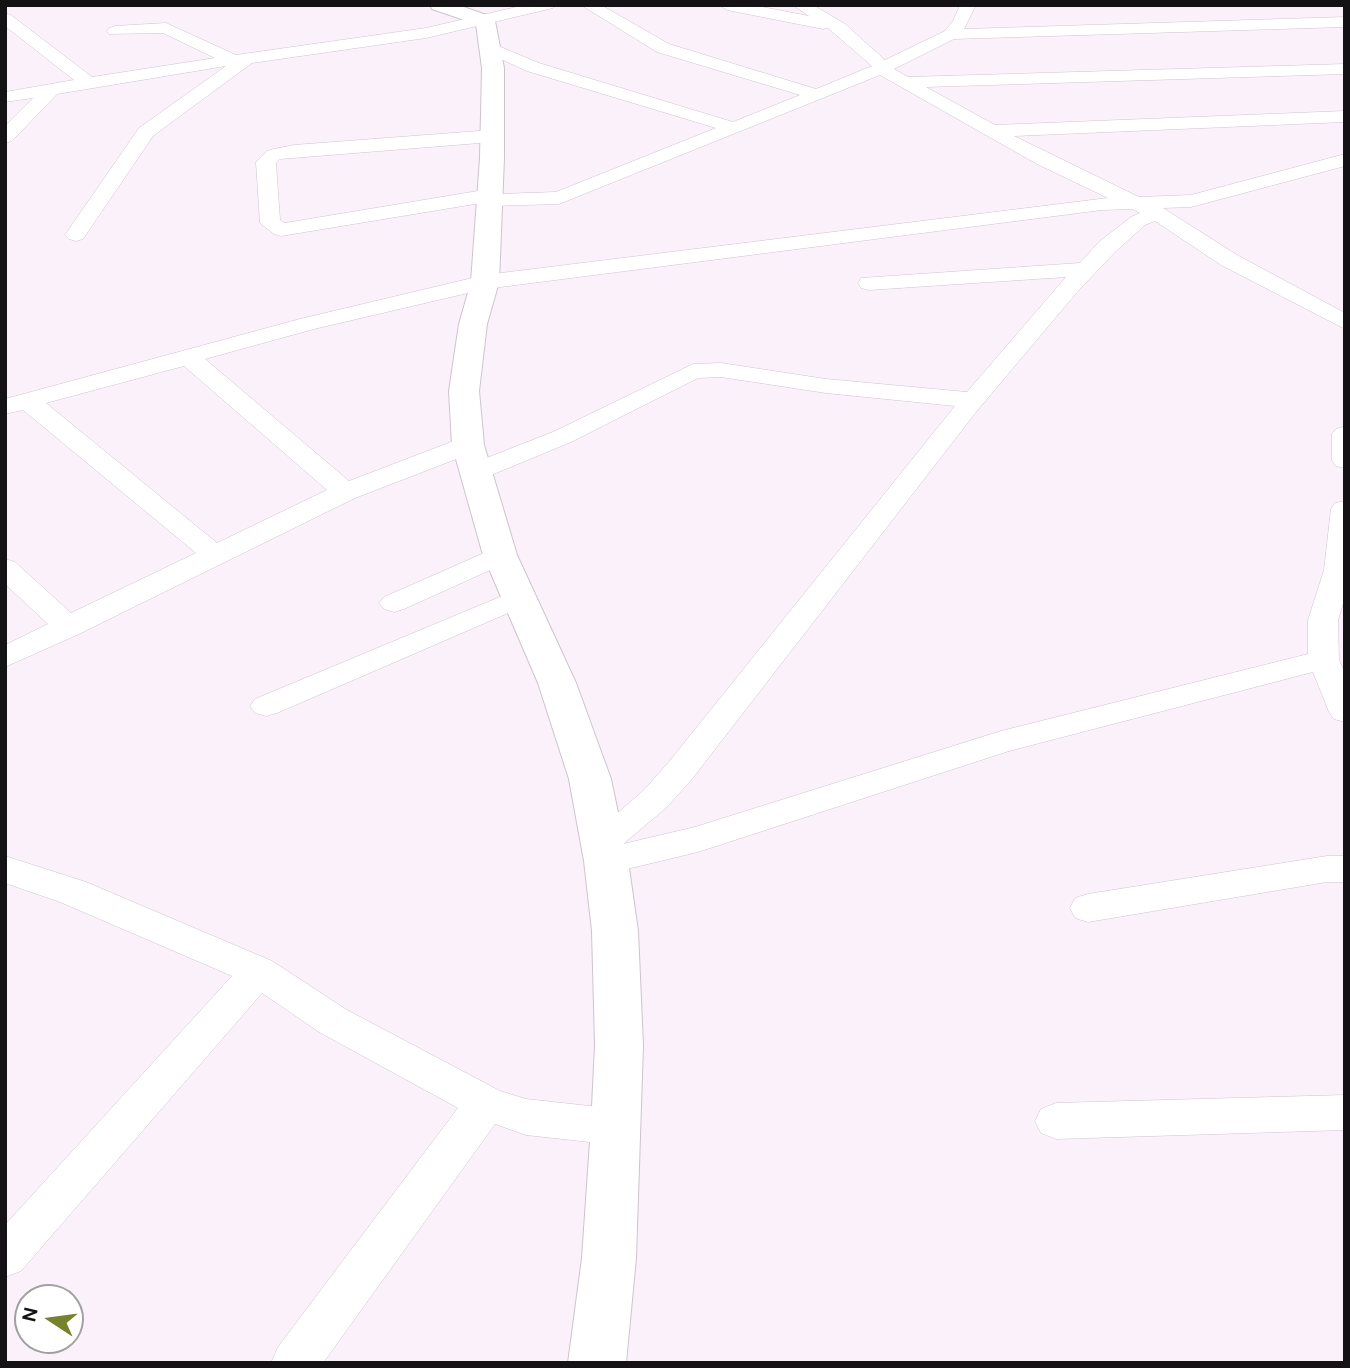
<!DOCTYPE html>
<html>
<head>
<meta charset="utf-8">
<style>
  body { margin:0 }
  #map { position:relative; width:1350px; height:1368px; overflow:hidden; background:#fbf1fa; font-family:"DM Sans",sans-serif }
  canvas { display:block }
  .frame { position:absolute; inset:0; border:7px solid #151215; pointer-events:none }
  .north { position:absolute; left:14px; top:1284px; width:70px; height:70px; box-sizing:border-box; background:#fff; border:2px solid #a1a0a1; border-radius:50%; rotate:283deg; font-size:19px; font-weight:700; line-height:28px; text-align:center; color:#151215 }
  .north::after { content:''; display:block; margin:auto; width:24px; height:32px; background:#77822f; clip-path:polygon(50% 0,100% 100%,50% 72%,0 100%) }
</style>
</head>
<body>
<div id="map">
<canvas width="1350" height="1368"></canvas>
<div class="frame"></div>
<div class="north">N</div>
</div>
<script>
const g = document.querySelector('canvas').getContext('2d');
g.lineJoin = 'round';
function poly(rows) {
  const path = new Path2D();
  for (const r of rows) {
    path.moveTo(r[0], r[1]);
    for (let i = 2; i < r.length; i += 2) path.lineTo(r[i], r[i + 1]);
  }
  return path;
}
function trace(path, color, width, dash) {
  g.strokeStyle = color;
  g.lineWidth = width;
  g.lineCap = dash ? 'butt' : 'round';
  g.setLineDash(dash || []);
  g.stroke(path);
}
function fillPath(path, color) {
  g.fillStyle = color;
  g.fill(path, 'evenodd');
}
const minor = poly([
  [525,5,555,5,553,8,426,38,252,63,153,136,83,239,76,241,69,239,65,235,139,128,226,66,57,94,12,141,5,143,5,126,33,98,5,102,5,92,74,80,5,26,5,13,11,15,92,77,215,58,163,33,109,34,107,31,109,28,115,26,166,23,236,55,426,28,525,5],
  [581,5,601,5,669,44,816,89,872,66,828,28,823,29,727,10,719,5,752,5,809,16,793,5,813,5,845,24,885,60,945,31,953,21,960,5,976,5,964,29,1345,17,1345,27,954,39,894,69,908,77,1345,64,1345,74,926,87,995,125,1345,111,1345,122,1014,136,1139,197,1191,195,1345,154,1345,166,1191,207,1163,208,1237,255,1345,313,1345,329,1221,265,1155,221,1145,225,1115,252,1078,291,976,412,692,779,667,807,623,844,695,827,1001,731,1308,654,1308,620,1324,570,1331,509,1335,503,1345,501,1345,597,1338,620,1339,660,1345,673,1345,722,1334,719,1329,712,1313,672,1009,751,698,852,606,874,593,870,588,861,597,851,591,849,585,840,591,831,613,817,643,791,668,763,955,406,826,393,721,377,698,378,571,442,484,478,475,480,466,478,462,472,466,466,553,432,693,364,721,363,826,379,967,392,1066,277,869,290,861,288,858,283,861,278,1080,263,1099,242,1131,217,1140,213,1132,209,1102,210,485,289,314,329,205,359,349,481,459,439,468,437,477,439,481,445,477,451,355,498,79,634,5,667,5,645,48,624,5,584,5,559,15,562,71,613,196,553,23,410,5,414,5,399,300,319,485,275,1108,198,1037,164,880,75,559,204,489,206,481,203,281,236,274,234,260,223,256,162,267,151,274,149,294,145,492,130,501,136,492,142,280,159,276,163,280,220,285,223,490,189,499,194,556,192,716,128,527,71,485,52,483,48,491,43,539,63,733,122,800,95,657,52,581,5],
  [184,366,327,490,217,543,46,403,184,366],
  [1345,426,1345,468,1336,466,1332,460,1332,434,1336,429,1345,426],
  [500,546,510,549,514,555,510,561,404,609,394,612,384,609,379,603,384,597,500,546],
  [519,589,529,592,534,598,529,604,277,713,266,716,255,713,250,706,255,699,519,589],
  [5,856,86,882,272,961,347,1010,500,1091,526,1099,617,1109,632,1114,638,1127,632,1140,617,1145,526,1135,495,1124,323,1363,271,1363,278,1347,458,1108,319,1032,262,993,21,1271,5,1277,5,1225,232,976,60,902,5,883,5,856],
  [1327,856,1345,856,1345,882,1327,882,1088,922,1075,918,1070,908,1075,898,1088,894,1327,856],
  [1345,1095,1345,1130,1056,1139,1041,1133,1035,1121,1041,1109,1056,1103,1345,1095]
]);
const tertiary = poly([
  [430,5,458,5,492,17,495,21,504,68,504,158,499,282,487,324,479,391,484,445,517,555,576,683,611,779,628,861,638,931,643,1045,636,1258,626,1363,568,1363,582,1258,591,1127,595,1045,592,931,584,861,569,779,538,683,483,555,452,445,449,391,459,324,471,282,480,158,482,68,476,24,432,9,430,5]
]);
trace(minor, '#cdc4cd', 1);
trace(tertiary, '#cdc4cd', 2);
fillPath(minor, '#fff');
fillPath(tertiary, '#fff');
</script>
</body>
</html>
